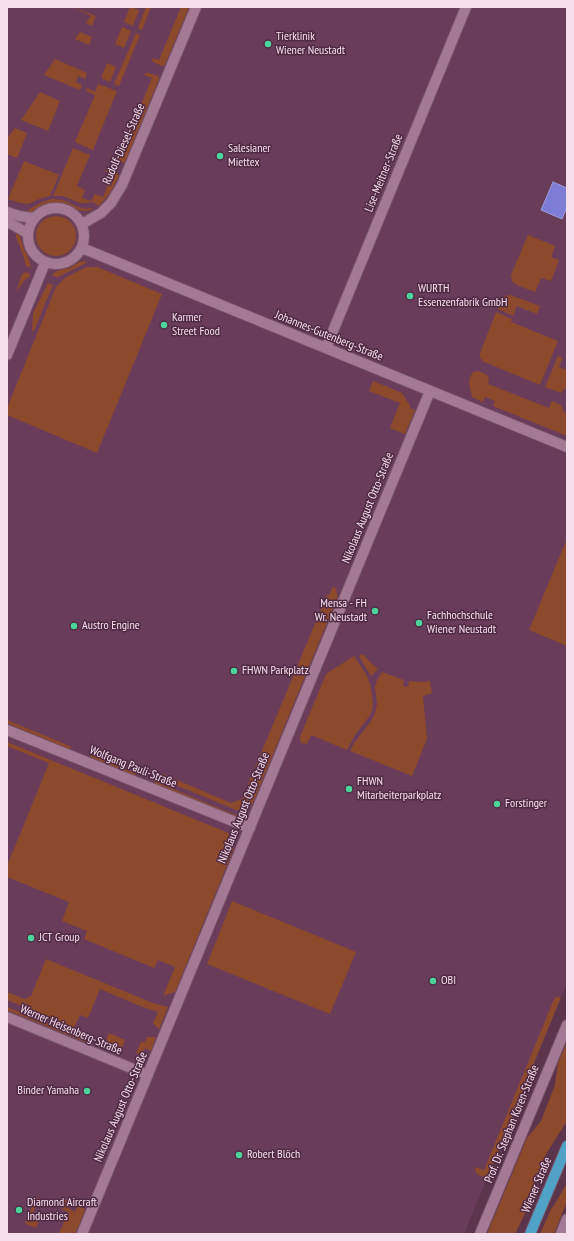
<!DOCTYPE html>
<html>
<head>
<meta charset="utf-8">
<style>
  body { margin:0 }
  #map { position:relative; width:574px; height:1241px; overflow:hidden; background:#5c354d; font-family:"PT Sans Narrow",sans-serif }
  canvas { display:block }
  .frame { position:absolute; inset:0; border:8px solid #f6deec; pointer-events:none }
</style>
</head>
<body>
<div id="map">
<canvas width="574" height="1241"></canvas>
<div class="frame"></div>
</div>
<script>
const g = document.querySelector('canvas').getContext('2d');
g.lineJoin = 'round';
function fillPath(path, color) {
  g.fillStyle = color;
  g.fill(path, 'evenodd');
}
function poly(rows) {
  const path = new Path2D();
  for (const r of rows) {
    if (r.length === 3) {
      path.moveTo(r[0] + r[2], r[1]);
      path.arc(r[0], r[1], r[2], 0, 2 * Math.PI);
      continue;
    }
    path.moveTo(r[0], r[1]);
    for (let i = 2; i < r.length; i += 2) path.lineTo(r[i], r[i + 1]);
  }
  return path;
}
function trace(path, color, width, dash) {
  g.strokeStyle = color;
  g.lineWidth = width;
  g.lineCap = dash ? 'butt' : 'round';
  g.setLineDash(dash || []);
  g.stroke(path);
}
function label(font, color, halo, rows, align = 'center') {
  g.font = font + ' "PT Sans Narrow",sans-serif';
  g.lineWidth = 3;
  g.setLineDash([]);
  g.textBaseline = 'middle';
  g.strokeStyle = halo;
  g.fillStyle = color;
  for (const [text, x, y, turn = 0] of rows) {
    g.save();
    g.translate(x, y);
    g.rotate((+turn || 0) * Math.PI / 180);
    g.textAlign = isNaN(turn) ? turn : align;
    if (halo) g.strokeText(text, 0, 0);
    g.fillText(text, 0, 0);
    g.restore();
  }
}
fillPath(poly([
  [7,7,567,7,567,983,464,1234,7,1234]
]), '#693c59');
fillPath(poly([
  [72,7,96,16,92,26,86,23,91,16],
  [130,7,139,10,133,26,124,22],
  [146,7,151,7,142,30,138,28],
  [181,7,189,7,165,65,162,66,153,62,152,58,159,60],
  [122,27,131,31,124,48,115,44],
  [80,32,92,37,89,45,75,39],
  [136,33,140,35,119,86,114,84],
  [55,59,87,73,85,79,78,76,76,82,82,85,80,90,44,75],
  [107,63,116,67,110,82,101,78],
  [146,73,148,73,158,76,159,79,125,162,121,163,112,159,111,155,119,158,152,78,144,75],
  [98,84,117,91,93,150,75,142,95,95,86,91,87,88,95,92],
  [40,92,60,101,48,131,21,120],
  [15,128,27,133,17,158,7,154,7,139],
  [73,148,90,155,77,186,85,190,82,198,91,201,95,194,103,197,112,174,105,171,107,169,117,173,119,176,110,193,99,206,93,202,87,203,80,203,63,196,53,196],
  [24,161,59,175,50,196,42,198,28,204,20,203,8,199],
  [52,199,63,200,78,207,85,209,91,208,93,210,85,211,78,210,70,205,62,203,53,203,44,204,32,212,25,212,42,202],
  [56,236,20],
  [16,232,20,235,23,247,29,259,31,268,26,266,23,255,16,237],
  [528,235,555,246,551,257,559,260,551,281,541,278,535,292,517,285,512,281,511,275],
  [86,261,86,263,58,277,52,276,54,273,59,270,70,268,79,262],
  [87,267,97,267,162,294,97,453,7,415,7,408,56,287,66,277],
  [26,272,30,274,29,277,24,281,16,292,22,274],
  [48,283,53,285,34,331,32,331,33,313],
  [510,295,540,306,537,314,517,306,513,316,498,309,502,299,505,296],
  [496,312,512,319,511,322,558,341,540,385,482,361,480,357,480,353],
  [558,356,562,358,559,367,567,370,567,386,561,393,545,387],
  [478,371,487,375,489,378,488,384,549,408,552,401,561,405,563,410,567,415,567,436,493,406,495,401,485,397,483,402,472,397,469,383,470,377,473,372],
  [373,381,402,393,410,406,410,408,415,410,405,434,390,428,400,403,369,391],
  [566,541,567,542,567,646,529,630],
  [333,587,336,588,337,595,338,596,252,805,249,804,245,811,241,812,161,779,163,774,231,803,242,799,327,595,329,595],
  [363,654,369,661,378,669,371,676,359,656],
  [354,656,366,674,370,684,372,695,373,704,372,712,368,718,355,735,347,750,311,735,307,744,301,743,300,737,326,674],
  [382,672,404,680,403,686,408,687,409,681,421,682,430,681,432,693,423,696,427,739,412,776,350,751,354,743,371,721,375,713,377,704,375,687,377,680],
  [7,720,72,747,69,749,7,723],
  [7,742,231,834,233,840,232,847,234,848,175,992,163,996,175,967,158,960,154,968,84,939,87,931,62,921,69,902,7,877,7,866,49,763,7,746],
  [90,754,137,774,134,775,91,757],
  [154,781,238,816,232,816,156,784],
  [232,901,356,952,330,1014,207,964],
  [46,959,153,1003,168,1007,159,1029,153,1023,158,1012,140,1006,100,989,88,1018,80,1015,74,1028,7,1000,7,992,25,999,31,996],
  [557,997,561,997,487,1178,478,1175,475,1170,476,1167,484,1170,554,999],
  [7,1007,90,1041,90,1044,7,1010],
  [109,1033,125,1040,122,1048,106,1041],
  [147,1037,156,1037,151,1051,145,1048,142,1054,136,1053,141,1042,145,1042],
  [567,1042,567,1121,546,1154,535,1180,531,1201,515,1234,487,1234,527,1138,541,1121,555,1085,558,1063],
  [567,1183,567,1201,554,1234,540,1234,552,1207,553,1207],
  [36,1197,39,1198,32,1216,40,1219,36,1228,25,1224],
  [65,1200,71,1201,68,1208,75,1212,79,1204,85,1210,75,1234,59,1234,68,1212,62,1209]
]), '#8d492c');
const water = poly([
  [553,182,567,188,567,207,562,219,541,210,553,182]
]);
fillPath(water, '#7e7dd6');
trace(water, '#a29add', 1);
const minor = poly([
  [56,236,28],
  [7,212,19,216,33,218],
  [7,222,15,226,27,233],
  [82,224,101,213,111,203,122,185,196,7],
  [82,248,567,447],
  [326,348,466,7],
  [7,355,45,263],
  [7,730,250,828],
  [7,1017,148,1075],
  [82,1234,430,391],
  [480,1234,567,1025],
  [561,1234,567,1219]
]);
const primary = poly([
  [530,1234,567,1146]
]);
trace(minor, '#77566a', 12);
trace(primary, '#77566a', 12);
trace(minor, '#a47993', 10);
trace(primary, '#51a2c7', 10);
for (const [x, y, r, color] of [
  [268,44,4,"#4bd49b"],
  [220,156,4,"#4bd49b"],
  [410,296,4,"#4bd49b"],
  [164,325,4,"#4bd49b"],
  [375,611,4,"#4bd49b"],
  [419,623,4,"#4bd49b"],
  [74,626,4,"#4bd49b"],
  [234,671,4,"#4bd49b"],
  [349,789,4,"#4bd49b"],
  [497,804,4,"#4bd49b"],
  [31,938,4,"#4bd49b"],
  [433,981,4,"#4bd49b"],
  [87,1091,4,"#4bd49b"],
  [239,1155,4,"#4bd49b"],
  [19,1210,4,"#4bd49b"]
]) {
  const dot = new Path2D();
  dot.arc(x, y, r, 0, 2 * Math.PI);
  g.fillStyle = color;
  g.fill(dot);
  trace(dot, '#502b43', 1.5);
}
label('12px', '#f6deec', '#502b43', [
  ["Tierklinik",276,37],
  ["Wiener Neustadt",276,51],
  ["Salesianer",228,149],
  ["Miettex",228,163],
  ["WURTH",418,289],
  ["Essenzenfabrik GmbH",418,303],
  ["Karmer",172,318],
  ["Street Food",172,332],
  ["Mensa - FH",367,604,"right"],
  ["Wr. Neustadt",367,618,"right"],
  ["Fachhochschule",427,616],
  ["Wiener Neustadt",427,630],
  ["Austro Engine",82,626],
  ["FHWN Parkplatz",242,671],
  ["FHWN",357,782],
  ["Mitarbeiterparkplatz",357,796],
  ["Forstinger",505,804],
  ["JCT Group",39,938],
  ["OBI",441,981],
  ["Binder Yamaha",79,1091,"right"],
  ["Robert Blöch",247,1155],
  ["Diamond Aircraft",27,1203],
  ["Industries",27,1217]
], 'left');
label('12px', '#f6deec', '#502b43', [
  ["Rudolf-Diesel-Straße",124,144,-66],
  ["Lise-Meitner-Straße",384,173,-68],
  ["Johannes-Gutenberg-Straße",329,336,22],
  ["Nikolaus August Otto-Straße",368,508,-68],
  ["Wolfgang Pauli-Straße",133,767,22],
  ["Nikolaus August Otto-Straße",244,808,-68],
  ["Werner Heisenberg-Straße",71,1030,23],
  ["Nikolaus August Otto-Straße",121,1107,-67],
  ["Prof. Dr. Stephan Koren-Straße",512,1124,-68],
  ["Wiener Straße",537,1185,-67]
]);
</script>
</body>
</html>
